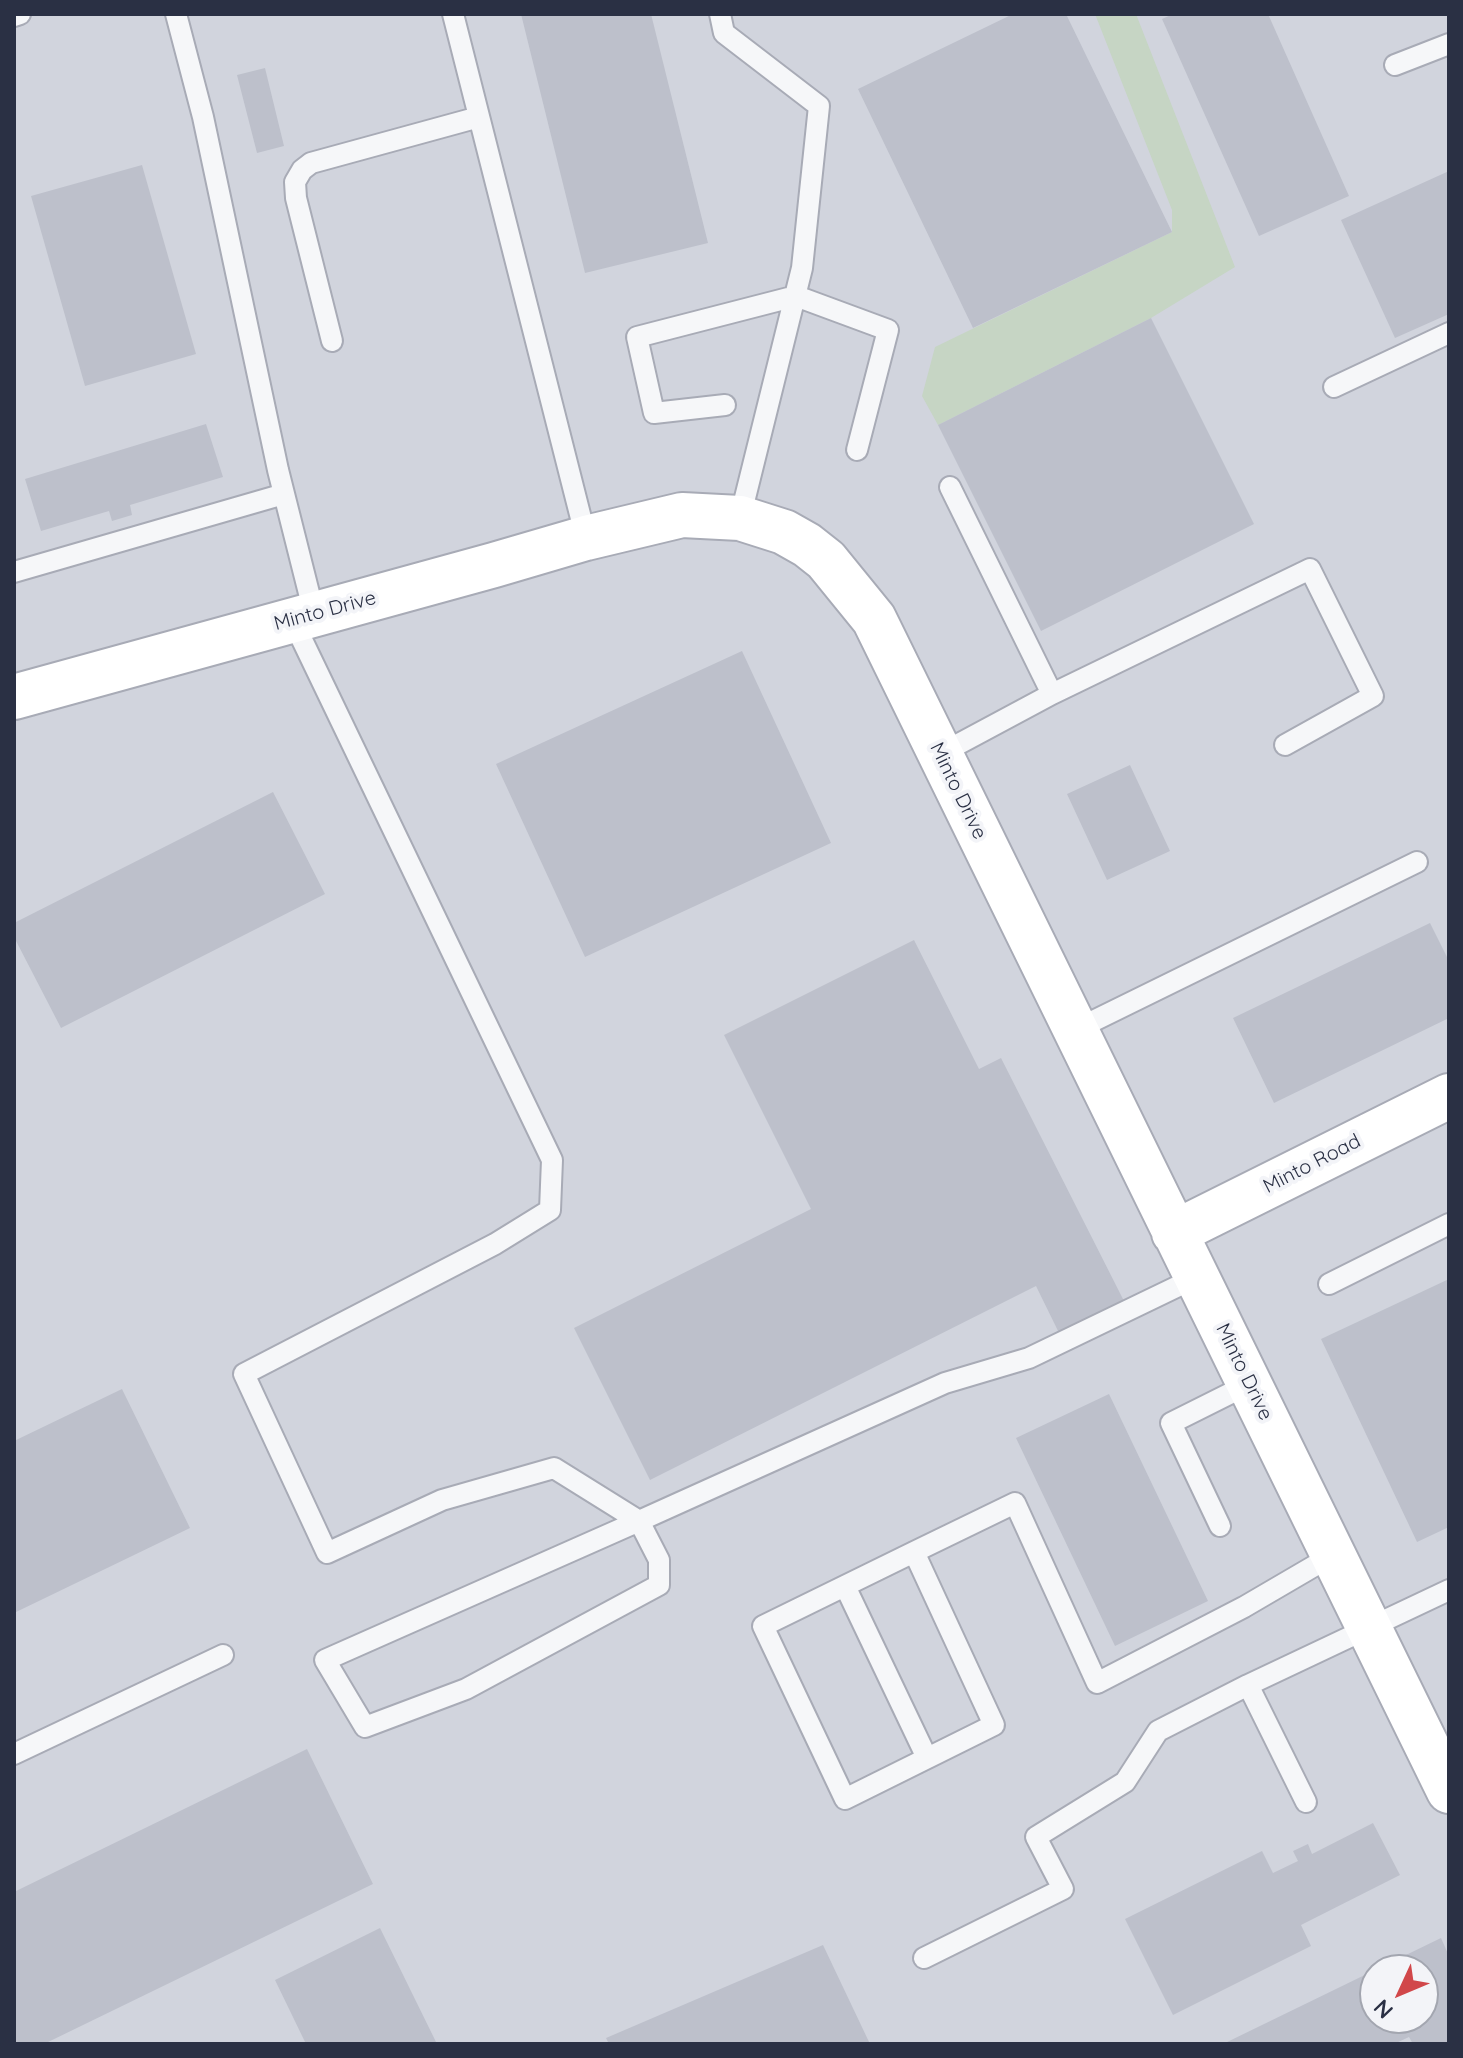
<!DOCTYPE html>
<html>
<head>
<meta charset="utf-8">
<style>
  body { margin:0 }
  #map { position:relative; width:1463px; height:2058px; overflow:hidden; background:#e3e5eb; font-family:Quicksand,sans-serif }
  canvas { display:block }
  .frame { position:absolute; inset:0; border:16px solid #2a3044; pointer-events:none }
  .north { position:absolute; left:1359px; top:1954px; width:80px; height:80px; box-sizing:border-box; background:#f3f4f8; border:2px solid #a3a6b0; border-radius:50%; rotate:226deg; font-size:22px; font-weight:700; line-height:32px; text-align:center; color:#2a3044 }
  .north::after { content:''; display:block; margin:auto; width:28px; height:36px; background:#d1474a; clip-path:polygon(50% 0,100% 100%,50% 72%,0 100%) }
</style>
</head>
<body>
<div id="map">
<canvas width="1463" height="2058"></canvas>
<div class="frame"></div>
<div class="north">N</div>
</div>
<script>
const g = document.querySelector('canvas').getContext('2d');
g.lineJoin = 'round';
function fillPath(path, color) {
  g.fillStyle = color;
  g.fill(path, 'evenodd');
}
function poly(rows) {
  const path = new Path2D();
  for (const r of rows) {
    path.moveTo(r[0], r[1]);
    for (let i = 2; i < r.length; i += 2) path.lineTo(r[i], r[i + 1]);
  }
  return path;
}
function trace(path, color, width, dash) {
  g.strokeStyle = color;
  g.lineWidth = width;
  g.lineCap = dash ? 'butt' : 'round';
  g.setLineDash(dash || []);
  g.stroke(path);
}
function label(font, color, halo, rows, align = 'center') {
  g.font = font + ' Quicksand,sans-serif';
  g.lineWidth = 8;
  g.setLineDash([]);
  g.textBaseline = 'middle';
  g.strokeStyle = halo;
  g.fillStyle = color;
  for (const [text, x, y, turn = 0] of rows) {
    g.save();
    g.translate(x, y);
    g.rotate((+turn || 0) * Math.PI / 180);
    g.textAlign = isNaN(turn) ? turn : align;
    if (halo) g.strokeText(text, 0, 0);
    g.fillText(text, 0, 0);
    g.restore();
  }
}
fillPath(poly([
  [14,14,1449,14,1449,2044,14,2044],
  [1375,1970,1423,1970,1423,2018,1375,2018]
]), '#d1d4dd');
fillPath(poly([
  [1095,14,1136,14,1235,267,1151,318,938,425,922,396,935,347,1172,232,1172,210]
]), '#c6d5c4');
fillPath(poly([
  [521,14,651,14,708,243,585,273],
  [1013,14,1066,14,1172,232,973,328,858,89],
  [1173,14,1268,14,1349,196,1259,236,1162,19],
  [265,68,284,146,257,153,237,75],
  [142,165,196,354,85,386,31,196],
  [1449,171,1449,314,1395,338,1341,220],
  [1151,318,1254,524,1041,631,938,425],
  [206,424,223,477,130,505,132,515,112,521,109,511,41,531,25,479],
  [742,651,831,843,585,957,496,764],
  [1130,765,1170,851,1107,880,1067,794],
  [273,792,325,894,61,1028,14,937,14,923],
  [1430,923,1449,961,1449,1018,1274,1103,1233,1018],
  [914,940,979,1069,1001,1058,1126,1305,1061,1337,1036,1286,650,1480,574,1328,811,1209,724,1035],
  [1449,1279,1449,1527,1417,1542,1321,1339],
  [122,1389,190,1528,14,1613,14,1441],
  [1109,1394,1208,1601,1115,1646,1016,1438],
  [307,1749,373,1884,44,2044,14,2044,14,1892],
  [1373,1823,1400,1875,1301,1925,1311,1946,1173,2015,1125,1919,1262,1851,1273,1873,1298,1861,1293,1851,1308,1844,1312,1854],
  [380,1928,437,2044,306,2044,275,1980],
  [1441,1938,1449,1956,1449,2044,1413,2044,1409,2037,1394,2044,1223,2044,1375,1970,1375,2018,1423,2018,1423,1970,1375,1970],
  [823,1945,870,2044,609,2044,606,2038]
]), '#bdc0cb');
const lane = poly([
  [176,14,203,117,278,470,314,613],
  [453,14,586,538],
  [720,14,724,33,819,106,802,268,740,518],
  [14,16,20,14],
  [1395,65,1449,44],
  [332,341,296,198,295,182,302,170,311,163,322,160,479,117],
  [1334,387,1449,333],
  [725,405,654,413,637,337,796,296,888,330,857,450],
  [950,487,1052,694],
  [14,572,284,494],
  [292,619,552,1160,550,1210,495,1244,244,1374,327,1553,442,1500,554,1468,639,1521,325,1660,365,1727,466,1689,659,1585,659,1560,639,1521,945,1383,1029,1358,1197,1277],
  [940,754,1052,694,1310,569,1373,696,1285,745],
  [1075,1030,1417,862],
  [1329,1284,1449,1224],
  [1220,1526,1171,1423,1249,1384],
  [914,1552,994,1725,845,1799,763,1626,914,1552,1015,1503,1097,1683,1244,1607,1333,1555],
  [845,1586,927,1758],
  [1248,1685,1306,1802],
  [14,1754,223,1655],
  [924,1958,1063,1889,1036,1837,1125,1782,1158,1731,1248,1685,1449,1590]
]);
const secondary = poly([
  [14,697,494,565,586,538,682,515,740,518,784,532,807,545,826,560,874,619,1449,1791],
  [1174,1233,1449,1096]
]);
trace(lane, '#a8abb6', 24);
trace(secondary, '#a8abb6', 48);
trace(lane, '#f6f7f9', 20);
trace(secondary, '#fff', 44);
label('20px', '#2a3044', '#f3f4f8', [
  ["Minto Drive",325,611,-15],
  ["Minto Drive",958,791,64],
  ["Minto Road",1312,1164,-27],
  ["Minto Drive",1244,1372,64]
]);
</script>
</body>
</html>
